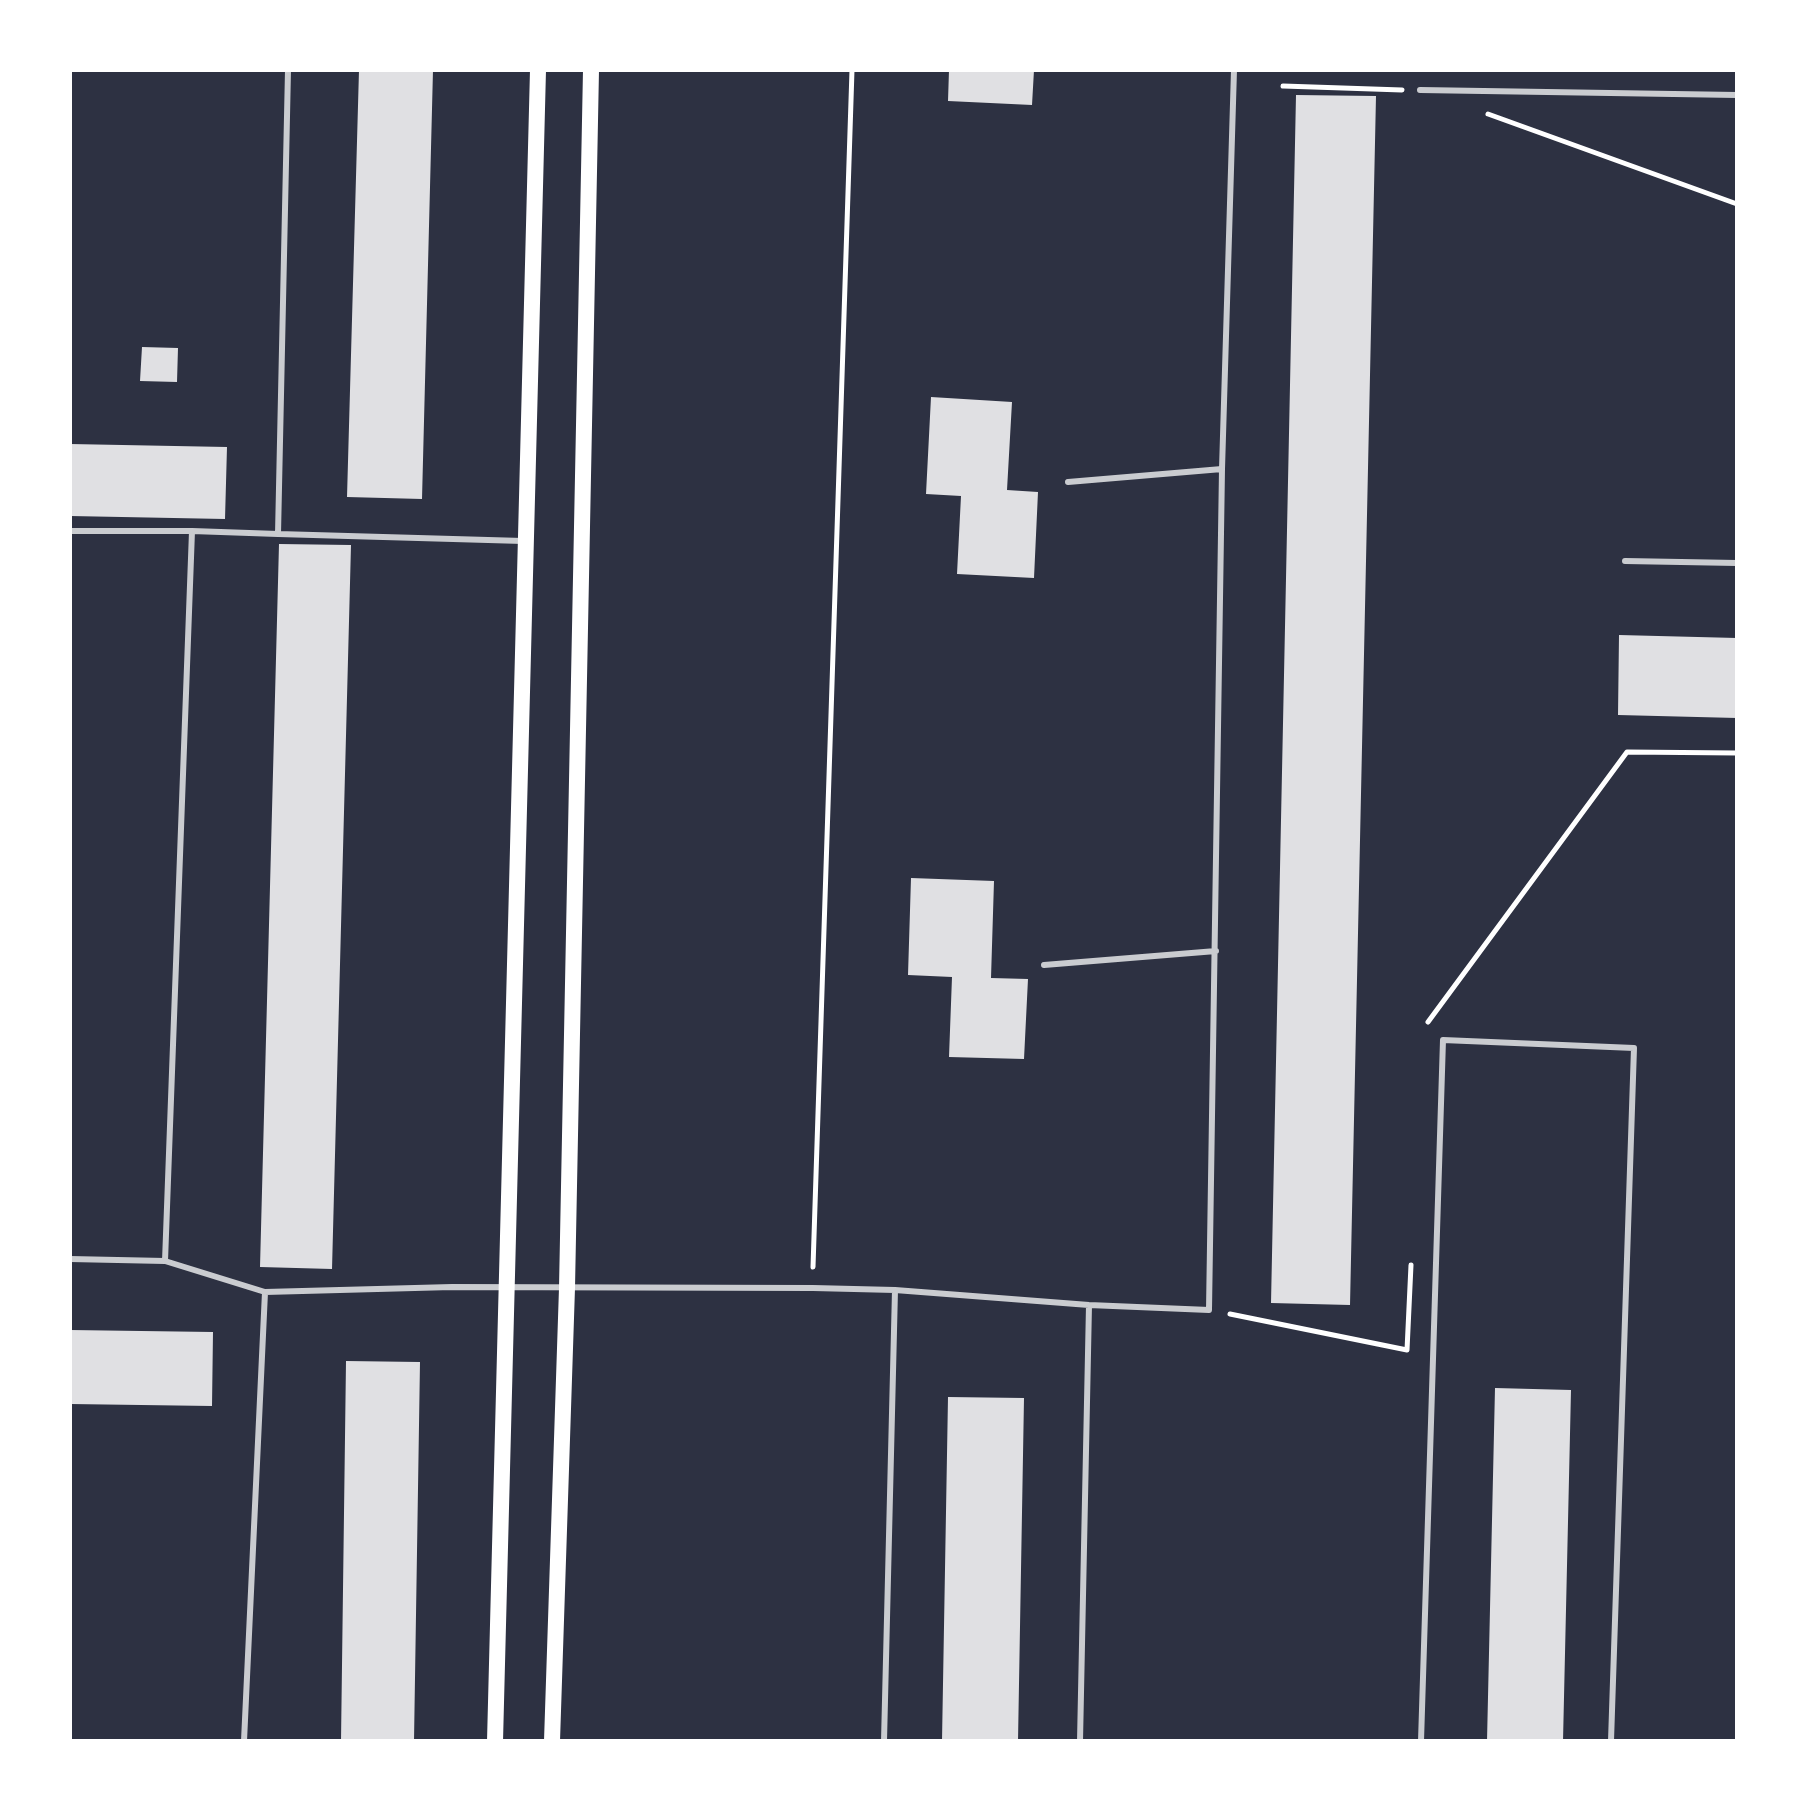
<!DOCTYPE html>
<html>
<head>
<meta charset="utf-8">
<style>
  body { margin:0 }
  #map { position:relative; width:1807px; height:1811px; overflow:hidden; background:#2d3142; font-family:"Nunito Sans",sans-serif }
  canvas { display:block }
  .frame { position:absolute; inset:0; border:72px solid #fff; pointer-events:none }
</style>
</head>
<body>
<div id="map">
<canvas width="1807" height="1811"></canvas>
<div class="frame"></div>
</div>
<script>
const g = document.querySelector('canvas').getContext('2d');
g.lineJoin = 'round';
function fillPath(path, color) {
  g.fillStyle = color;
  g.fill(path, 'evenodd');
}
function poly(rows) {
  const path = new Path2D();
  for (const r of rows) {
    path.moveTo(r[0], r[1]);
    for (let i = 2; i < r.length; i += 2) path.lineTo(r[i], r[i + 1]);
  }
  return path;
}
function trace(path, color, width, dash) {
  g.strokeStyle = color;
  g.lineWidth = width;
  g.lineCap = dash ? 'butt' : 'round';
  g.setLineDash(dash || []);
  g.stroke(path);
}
fillPath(poly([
  [359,70,433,70,422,499,347,497],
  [949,70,1034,70,1032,105,948,101],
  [1296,95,1376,96,1350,1305,1271,1303],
  [142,347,178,348,177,382,140,381],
  [931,397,1012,402,1007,490,1038,492,1034,578,957,574,961,496,926,494],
  [70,444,227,447,225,519,70,516],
  [279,544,351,545,332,1269,260,1267],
  [1619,635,1737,638,1737,718,1618,715],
  [911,878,994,881,991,978,1028,979,1024,1059,949,1057,952,977,908,975],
  [70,1330,213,1332,212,1406,70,1404],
  [346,1361,420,1362,414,1741,341,1741],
  [1495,1388,1571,1390,1563,1741,1487,1741],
  [948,1397,1024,1398,1018,1741,942,1741]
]), '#e0e0e3');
trace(poly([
  [1283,86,1402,90],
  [1488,114,1737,204],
  [1428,1022,1627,752,1737,753],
  [813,1267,852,70],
  [1230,1314,1407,1350,1411,1265]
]), '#fff', 5);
trace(poly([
  [288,70,278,534,523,541],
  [1420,90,1737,95],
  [1068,482,1222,469],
  [70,531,192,531],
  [1625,561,1737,563],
  [1044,965,1216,951],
  [70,1259,165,1261],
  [265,1292,452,1287,813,1288,895,1290,1089,1305,1209,1310,1222,469,1234,70],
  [244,1741,265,1292,165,1261,192,531,278,534],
  [884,1741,895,1290],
  [1080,1741,1089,1305],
  [1421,1741,1443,1040,1634,1048,1611,1741]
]), '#caccd0', 6);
trace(poly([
  [495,1741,538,70],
  [552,1741,567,1288,591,70]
]), '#fff', 16);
</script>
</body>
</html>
